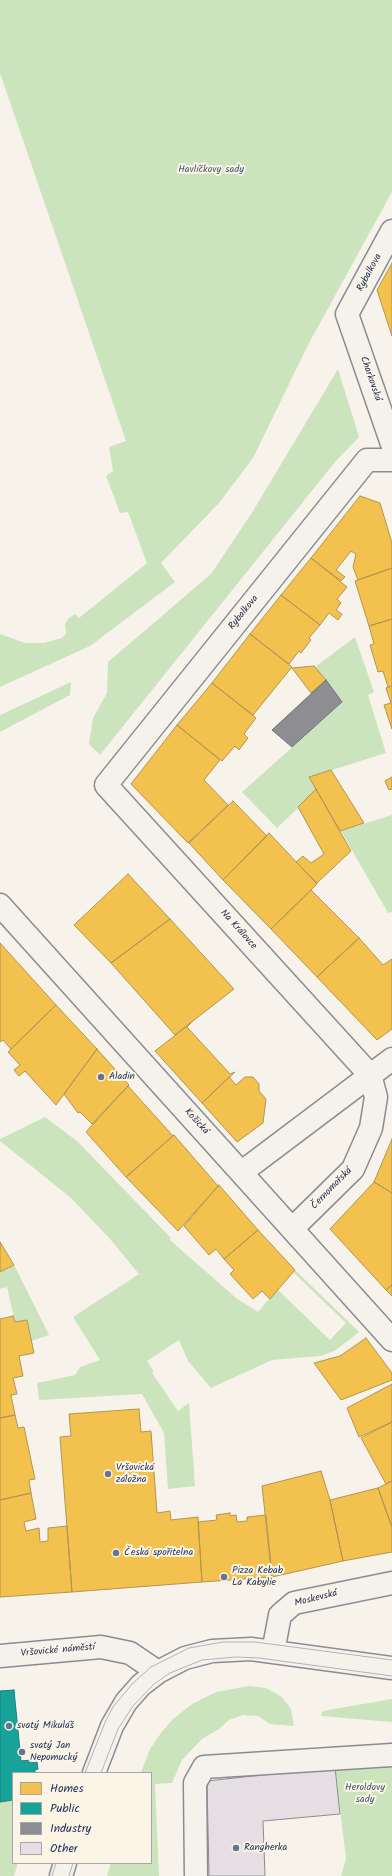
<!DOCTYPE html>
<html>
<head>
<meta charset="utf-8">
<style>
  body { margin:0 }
  #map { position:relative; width:392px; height:1876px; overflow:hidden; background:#f7f3ea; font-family:Kalam,sans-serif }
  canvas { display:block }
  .legend { position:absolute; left:12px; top:1772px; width:140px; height:92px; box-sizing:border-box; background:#fcf5e5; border:1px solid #a2a6af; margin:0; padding:5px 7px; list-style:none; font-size:12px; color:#1b2f5e }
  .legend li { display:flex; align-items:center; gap:8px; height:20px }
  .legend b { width:20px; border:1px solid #a2a6af }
</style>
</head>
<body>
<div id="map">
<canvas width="392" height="1876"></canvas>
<ul class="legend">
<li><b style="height:11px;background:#f2c14e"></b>Homes</li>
<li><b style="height:11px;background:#17a398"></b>Public</li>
<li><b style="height:11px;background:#8d8d92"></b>Industry</li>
<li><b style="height:11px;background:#e5dfe4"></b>Other</li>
</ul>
</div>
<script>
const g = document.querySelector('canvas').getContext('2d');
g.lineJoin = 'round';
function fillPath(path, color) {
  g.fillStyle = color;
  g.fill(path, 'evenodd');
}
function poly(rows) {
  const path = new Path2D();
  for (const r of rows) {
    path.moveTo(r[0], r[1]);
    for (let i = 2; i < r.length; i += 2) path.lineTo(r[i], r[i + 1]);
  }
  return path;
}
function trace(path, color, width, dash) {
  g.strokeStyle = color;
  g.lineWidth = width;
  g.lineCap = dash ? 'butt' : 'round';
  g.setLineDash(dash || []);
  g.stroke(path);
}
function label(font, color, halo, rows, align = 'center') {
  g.font = font + ' Kalam,sans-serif';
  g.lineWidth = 4;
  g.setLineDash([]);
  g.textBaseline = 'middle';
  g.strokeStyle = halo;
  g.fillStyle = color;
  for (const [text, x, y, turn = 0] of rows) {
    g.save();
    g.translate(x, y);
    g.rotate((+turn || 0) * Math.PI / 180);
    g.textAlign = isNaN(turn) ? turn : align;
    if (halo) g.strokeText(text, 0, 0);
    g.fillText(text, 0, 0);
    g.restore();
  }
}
fillPath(poly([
  [0,0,392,0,392,192,309,343,253,458,219,503,161,563,175,582,90,646,0,687,0,634,25,643,44,643,62,638,66,634,65,623,69,618,75,614,79,618,147,563,128,512,120,513,106,476,113,471,109,447,126,441,0,73],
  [338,369,359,437,335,462,100,755,89,744,93,718,107,693,108,662,211,574,253,511],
  [355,637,374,692,368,695,386,753,310,777,317,790,277,828,242,792,342,703,315,667],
  [71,682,70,695,0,732,0,715],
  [392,815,392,912,388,913,341,831],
  [45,1117,77,1141,171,1238,170,1240,236,1298,258,1312,277,1289,330,1340,346,1323,293,1272,295,1270,359,1332,336,1350,321,1356,272,1360,211,1388,188,1361,179,1340,147,1361,154,1372,152,1373,178,1411,189,1403,195,1486,168,1489,164,1433,142,1394,39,1400,37,1383,75,1375,80,1367,100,1360,73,1317,139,1274,110,1239,71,1198,0,1141,0,1139],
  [14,1265,49,1335,31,1341,27,1320,15,1322,7,1287,0,1289,0,1272],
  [249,1686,266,1688,282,1697,291,1709,294,1726,270,1724,258,1716,243,1715,229,1720,219,1729,202,1739,182,1760,172,1783,155,1784,159,1876,107,1876,111,1863,151,1863,151,1773,141,1773,150,1749,161,1733,172,1720,192,1704,216,1692],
  [392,1699,392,1722,321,1716,322,1712,328,1710],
  [392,1764,392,1876,341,1876,346,1859,335,1767],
  [13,1800,13,1863,18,1863,14,1876,0,1876,0,1802]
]), '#cce4bd');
const homes = poly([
  [392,263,392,336,377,290,392,263],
  [360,496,380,503,392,543,392,568,358,580,353,567,356,554,351,551,336,570,345,577,341,581,311,558,360,496],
  [311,558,347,587,337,599,341,603,336,610,342,614,338,620,329,613,320,625,281,595,311,558],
  [392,568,392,619,369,626,355,581,392,568],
  [281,595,320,625,309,638,311,640,301,653,299,651,289,664,250,634,281,595],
  [392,619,392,686,388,687,383,671,378,672,370,645,374,644,369,626,392,619],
  [250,634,292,667,253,715,212,683,250,634],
  [314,666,326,680,311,693,292,668,314,666],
  [212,683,256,718,244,734,248,738,239,750,235,746,222,761,177,725,212,683],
  [392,686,392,729,384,705,391,703,386,688,392,686],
  [177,725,220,760,204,780,228,805,188,843,131,784,177,725],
  [331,770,364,823,340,831,309,777,331,770],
  [392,777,392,789,389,790,385,781,392,777],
  [316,789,351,851,317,883,296,862,303,856,311,863,324,854,298,807,316,789],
  [233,801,267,836,223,880,189,843,233,801],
  [269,833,317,884,271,929,223,880,269,833],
  [128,874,170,919,111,963,74,925,128,874],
  [311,890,359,938,317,977,271,929,311,890],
  [170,919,234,989,175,1035,111,963,170,919],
  [359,938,383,965,392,959,392,1029,377,1040,317,977,359,938],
  [0,943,56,1005,11,1049,3,1040,0,1042,0,943],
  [56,1005,97,1049,56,1105,25,1071,19,1076,14,1070,20,1065,8,1052,56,1005],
  [191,1023,187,1027,230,1074,235,1072,202,1103,155,1051,191,1023],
  [97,1049,129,1085,92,1124,80,1112,78,1113,64,1094,97,1049],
  [229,1077,236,1085,245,1077,253,1077,259,1084,259,1091,266,1099,263,1123,237,1142,202,1103,229,1077],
  [128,1086,173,1136,126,1177,86,1132,128,1086],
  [174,1135,218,1186,178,1231,126,1177,174,1135],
  [392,1139,392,1193,374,1182,392,1139],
  [374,1182,392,1193,392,1285,386,1290,330,1229,374,1182],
  [219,1185,258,1230,224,1259,216,1249,209,1255,184,1226,219,1185],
  [258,1230,295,1270,270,1299,262,1291,253,1299,230,1274,234,1270,224,1259,258,1230],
  [0,1242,14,1265,0,1272,0,1242],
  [392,1285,392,1296,386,1290,392,1285],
  [13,1316,15,1322,27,1320,34,1353,19,1356,23,1376,13,1378,17,1394,11,1395,15,1415,0,1418,0,1319,13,1316],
  [366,1338,392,1373,392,1380,341,1400,314,1363,340,1356,366,1338],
  [392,1384,392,1422,359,1437,347,1408,392,1384],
  [139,1409,141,1432,151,1431,157,1513,170,1511,171,1520,198,1517,202,1582,72,1592,60,1437,71,1436,69,1414,139,1409],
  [15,1415,18,1428,24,1427,35,1479,29,1480,31,1493,0,1500,0,1418,15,1415],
  [392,1422,392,1481,386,1484,361,1438,392,1422],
  [321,1471,330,1500,343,1561,272,1577,262,1486,321,1471],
  [392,1481,392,1527,378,1488,392,1481],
  [378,1488,392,1527,392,1552,343,1561,330,1500,378,1488],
  [31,1493,36,1519,24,1522,26,1531,39,1528,40,1542,48,1541,48,1528,67,1526,72,1592,0,1597,0,1500,31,1493],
  [230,1513,230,1516,236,1515,237,1522,247,1521,247,1517,266,1515,272,1577,202,1582,198,1522,217,1520,216,1515,230,1513]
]);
fillPath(homes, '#f2c14e');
trace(homes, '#b29553', 1);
const public = poly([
  [14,1690,21,1761,31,1760,31,1763,37,1762,38,1769,35,1770,35,1773,13,1773,13,1800,0,1802,0,1691,14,1690]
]);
fillPath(public, '#17a398');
trace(public, '#188087', 1);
const industry = poly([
  [326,680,342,702,292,747,272,730,326,680]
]);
fillPath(industry, '#8d8d92');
trace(industry, '#6b7182', 1);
const building = poly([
  [335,1767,340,1814,263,1821,265,1876,209,1876,207,1781,335,1767]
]);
fillPath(building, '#e5dfe4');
trace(building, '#8a8c91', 1);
const minor = poly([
  [392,231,347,314,392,444],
  [0,905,392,1340],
  [242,1172,392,1059],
  [293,1228,353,1169,371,1128,376,1097,370,1075,106,785,367,460,392,460],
  [273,1652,280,1615,294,1603,392,1583],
  [0,1656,101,1647,130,1653,158,1672],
  [94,1773,112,1726,126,1702,141,1685,158,1672,185,1658,212,1651,251,1649,392,1668],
  [61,1876,65,1863],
  [196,1876,195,1783,204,1767,392,1755]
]);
trace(minor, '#8a8c91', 25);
trace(minor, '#f5f2ec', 22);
trace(poly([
  [85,1773,106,1720,113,1707,133,1683,151,1667,189,1648,223,1642,255,1642,392,1660],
  [101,1773,118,1729,133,1706,154,1684,170,1673,202,1660,236,1657,259,1658,392,1676],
  [52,1876,56,1863],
  [69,1876,73,1863]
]), '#b2b3b4', 1);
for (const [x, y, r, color] of [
  [101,1077,4,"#68748f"],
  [108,1474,4,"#68748f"],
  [116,1553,4,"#68748f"],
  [224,1577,4,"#68748f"],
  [9,1726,4,"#68748f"],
  [22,1752,4,"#68748f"],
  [236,1848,4,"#68748f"]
]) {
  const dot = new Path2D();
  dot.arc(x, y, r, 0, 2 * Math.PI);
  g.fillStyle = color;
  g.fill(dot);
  trace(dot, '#fcf5e5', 1.5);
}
label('10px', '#3e596c', '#fcf5e5', [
  ["Havlíčkovy sady",211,170],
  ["Heroldovy",365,1788],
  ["sady",365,1800]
]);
label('10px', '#1b2f5e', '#fcf5e5', [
  ["Rybalkova",370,273,-62],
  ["Charkovská",370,379,71],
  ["Rybalkova",244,613,-51],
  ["Na Královce",238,930,48],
  ["Košická",196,1122,48],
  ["Černomořská",332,1189,-46],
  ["Moskevská",316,1599,-14],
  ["Vršovické náměstí",58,1651,-5]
]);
label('10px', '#1b2f5e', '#fcf5e5', [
  ["Aladin",109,1077],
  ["Vršovická",116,1468],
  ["záložna",116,1480],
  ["Česká spořitelna",124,1553],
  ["Pizza Kebab",232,1571],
  ["La Kabylie",232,1583],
  ["svatý Mikuláš",17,1726],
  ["svatý Jan",30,1746],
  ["Nepomucký",30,1758],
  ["Rangherka",244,1848]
], 'left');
</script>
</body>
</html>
